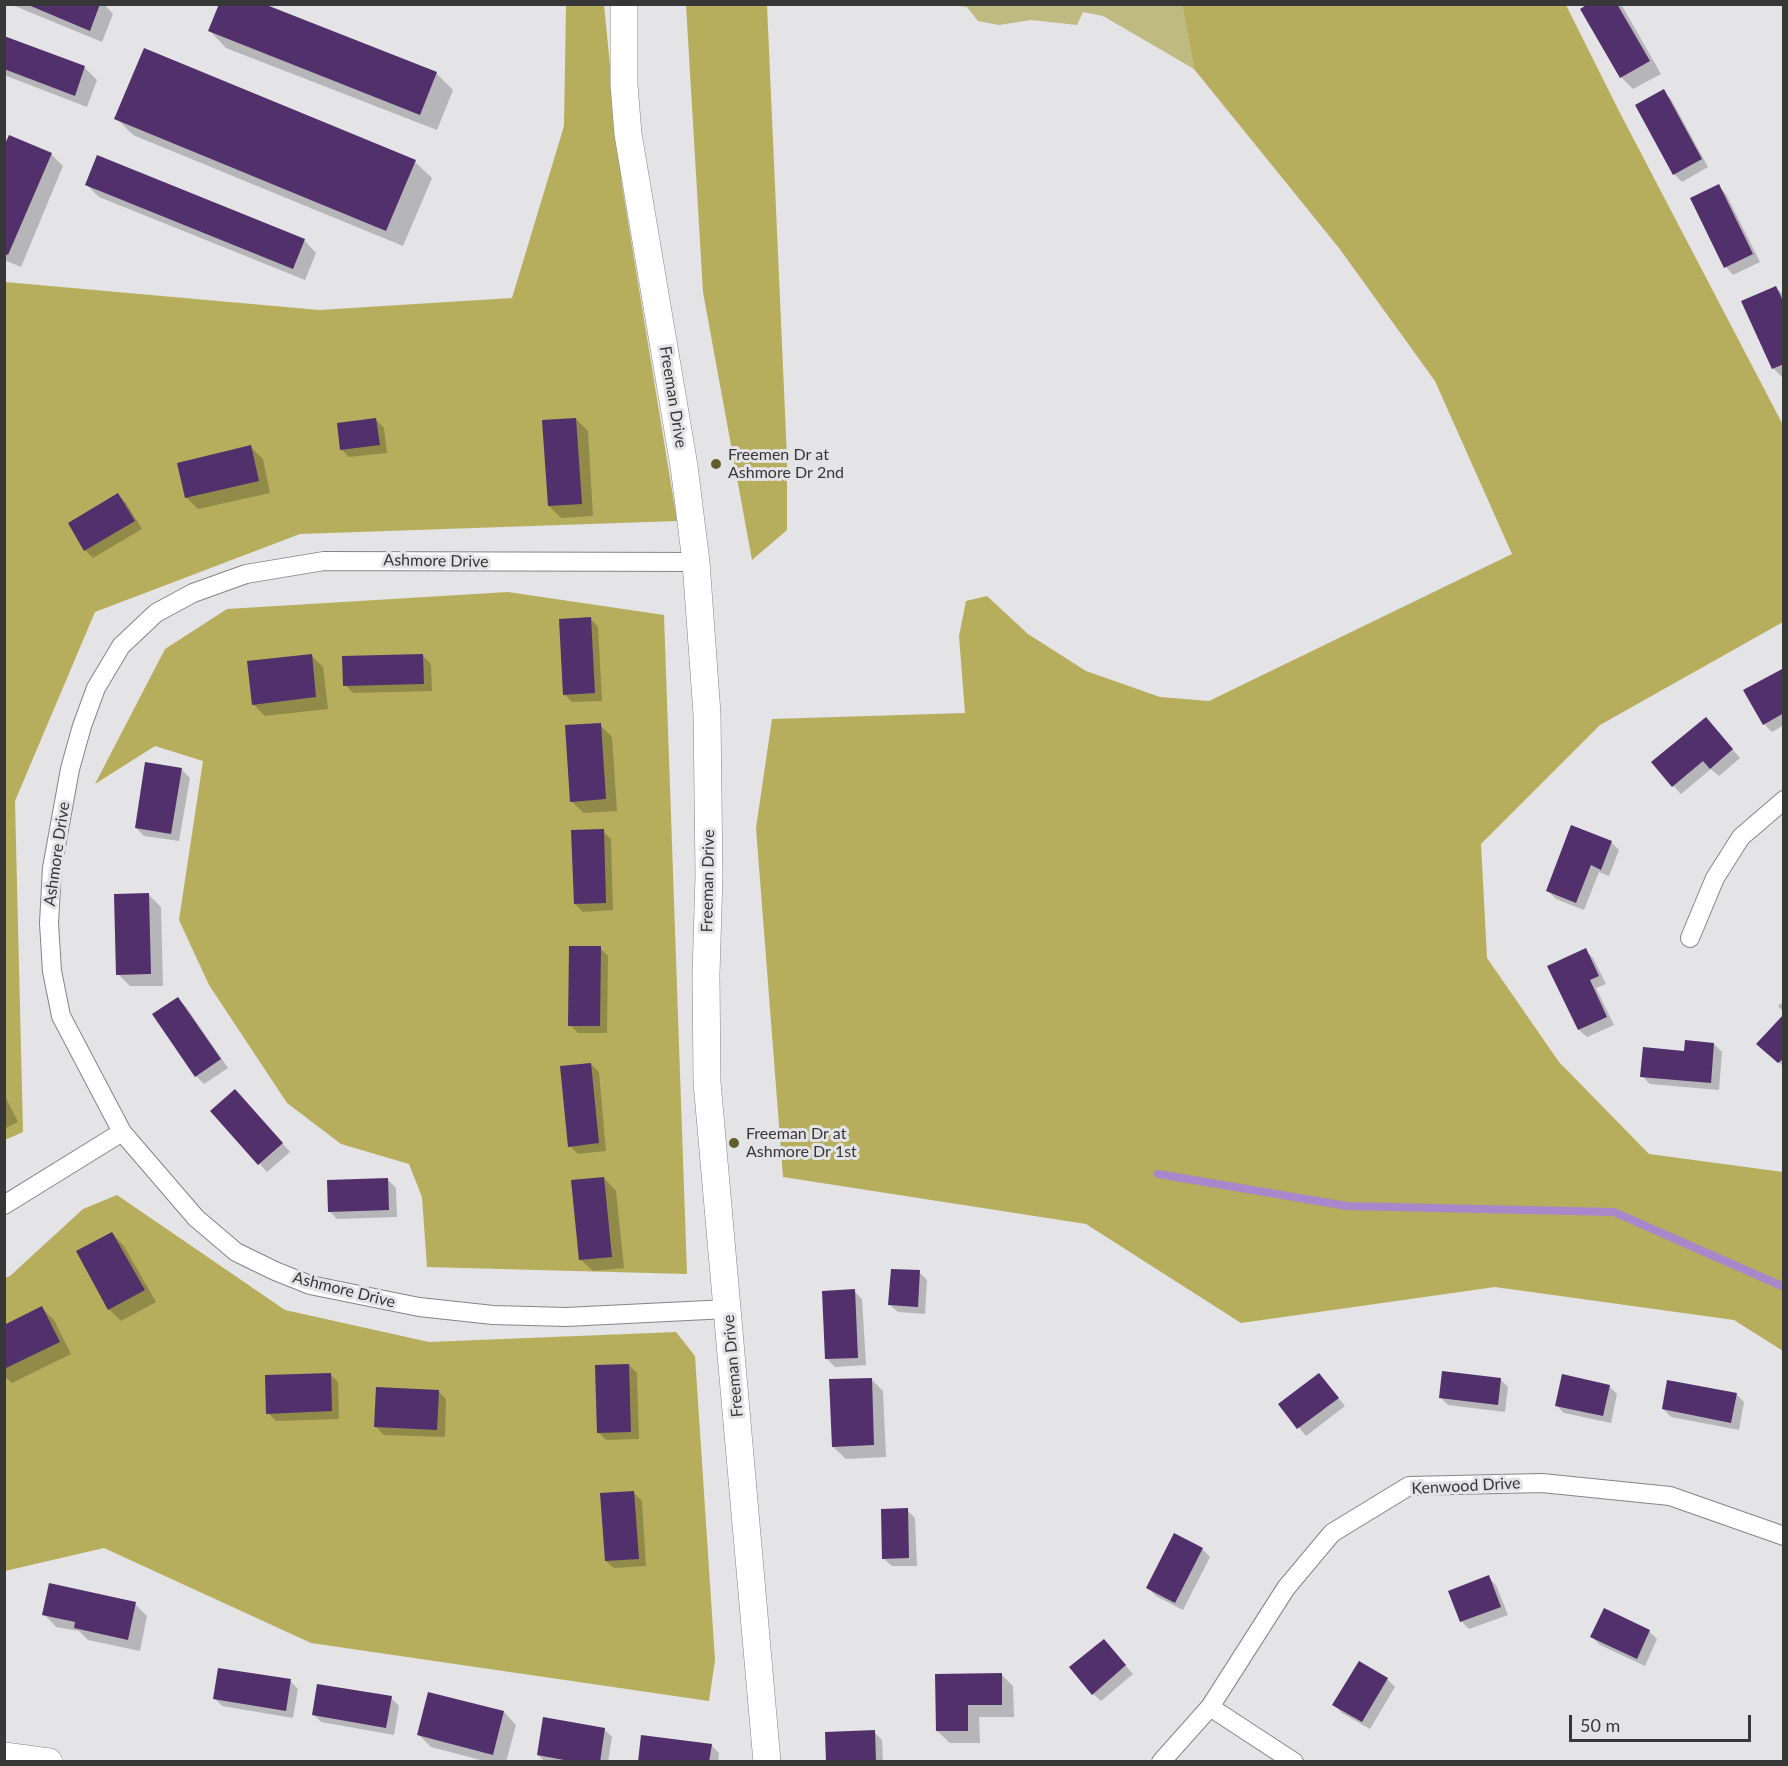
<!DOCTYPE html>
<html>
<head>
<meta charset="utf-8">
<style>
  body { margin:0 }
  #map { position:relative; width:1788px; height:1766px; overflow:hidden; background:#e4e3e6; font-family:Lato,sans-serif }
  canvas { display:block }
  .frame { position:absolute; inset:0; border:6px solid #373738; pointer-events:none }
  .scale { position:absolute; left:1569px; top:1715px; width:182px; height:27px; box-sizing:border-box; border:3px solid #373738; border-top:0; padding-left:8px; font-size:18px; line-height:21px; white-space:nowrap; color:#373738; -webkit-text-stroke:4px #e4e3e6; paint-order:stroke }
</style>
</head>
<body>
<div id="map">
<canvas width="1788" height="1766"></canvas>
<div class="frame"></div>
<div class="scale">50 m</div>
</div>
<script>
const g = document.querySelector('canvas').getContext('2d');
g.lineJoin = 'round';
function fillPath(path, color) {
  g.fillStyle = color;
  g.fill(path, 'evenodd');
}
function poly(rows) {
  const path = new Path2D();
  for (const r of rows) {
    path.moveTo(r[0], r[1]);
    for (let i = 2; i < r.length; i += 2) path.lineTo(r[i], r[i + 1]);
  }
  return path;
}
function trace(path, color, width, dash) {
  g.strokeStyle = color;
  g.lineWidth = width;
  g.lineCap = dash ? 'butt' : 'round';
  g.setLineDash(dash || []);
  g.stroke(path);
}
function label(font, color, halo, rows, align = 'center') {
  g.font = font + ' Lato,sans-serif';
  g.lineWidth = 6;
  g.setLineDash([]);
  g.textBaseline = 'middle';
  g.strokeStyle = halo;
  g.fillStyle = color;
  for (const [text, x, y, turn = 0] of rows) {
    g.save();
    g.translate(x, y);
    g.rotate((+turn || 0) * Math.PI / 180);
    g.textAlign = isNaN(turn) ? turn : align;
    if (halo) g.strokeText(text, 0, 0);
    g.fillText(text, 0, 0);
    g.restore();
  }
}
fillPath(poly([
  [953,5,1182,5,1194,69,1103,16,1083,12,1077,25,1031,20,999,25,978,21,967,7]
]), '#bfba82');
fillPath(poly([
  [566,5,604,5,622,185,677,521,300,534,95,612,15,801,23,1132,5,1140,5,282,319,310,512,298,564,126],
  [686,5,767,5,787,458,787,530,752,560,703,292],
  [1182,5,1566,5,1620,113,1783,425,1783,622,1600,725,1481,844,1487,958,1559,1062,1649,1154,1783,1172,1783,1351,1734,1320,1495,1287,1241,1323,1086,1224,783,1177,756,828,772,719,965,713,959,636,966,601,987,596,1028,634,1086,671,1160,697,1209,701,1512,554,1435,381,1339,248,1194,69],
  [508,592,664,615,687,1274,427,1267,422,1197,409,1164,341,1144,287,1103,209,985,179,920,203,761,155,746,95,784,165,649,227,609],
  [117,1195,285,1310,429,1342,676,1332,695,1356,715,1660,709,1701,311,1643,104,1548,5,1571,4,1278,10,1276,83,1209]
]), '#b6ae5d');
fillPath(poly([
  [10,4,104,4,113,14,102,42],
  [260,4,437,74,453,90,437,130,226,48,210,31],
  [1591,4,1621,4,1661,74,1633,89,1621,77],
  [4,37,85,68,97,80,87,107,4,75],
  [1663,91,1671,99,1708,167,1682,182,1674,174],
  [116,118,415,162,432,178,403,246,133,135],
  [4,150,51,154,63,166,21,267,4,260],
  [87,185,304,240,316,253,305,280,99,197],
  [1718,186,1726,194,1760,262,1733,275,1726,267],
  [1775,287,1784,295,1784,379,1773,368],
  [576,419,588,431,593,516,561,518,549,506],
  [376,420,384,428,387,453,349,457,341,449],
  [251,447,263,459,270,493,198,509,186,497],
  [118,495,126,503,142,529,93,558,85,550],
  [591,619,598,627,602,701,572,702,564,694],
  [311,655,323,667,328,709,265,716,253,704],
  [423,656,431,664,432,691,353,693,345,685],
  [1784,670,1784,725,1772,732,1764,724],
  [600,725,612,737,617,811,584,813,571,801],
  [1713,727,1740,758,1719,776,1711,769,1681,794,1653,763],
  [182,770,190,778,179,841,144,836,136,828],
  [603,831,611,839,613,910,583,912,575,904],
  [1611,842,1619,850,1609,876,1599,872,1584,910,1556,899,1548,891],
  [148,894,161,907,163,986,130,986,118,974],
  [600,948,608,956,607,1033,578,1033,570,1025],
  [1585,950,1593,958,1606,984,1596,988,1614,1025,1587,1037,1579,1030],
  [178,999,186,1007,228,1068,204,1084,196,1076],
  [1784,1001,1784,1012,1778,1006],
  [1784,1017,1784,1067,1766,1051],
  [1714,1044,1722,1052,1719,1090,1650,1084,1642,1076,1685,1052],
  [591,1064,599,1072,606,1151,578,1154,570,1146],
  [4,1094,18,1122,4,1129],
  [243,1099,290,1152,267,1172,212,1111],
  [604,1178,616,1191,624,1268,593,1271,580,1259],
  [388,1180,396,1188,397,1217,337,1219,329,1211],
  [112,1233,124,1246,156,1302,121,1321,109,1309],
  [919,1272,927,1280,925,1314,898,1312,890,1305],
  [854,1291,862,1299,866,1365,835,1367,827,1359],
  [42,1308,54,1320,71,1354,12,1383,4,1376,4,1327],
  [629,1365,637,1373,639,1439,606,1440,598,1432],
  [330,1374,338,1382,339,1419,276,1421,268,1413],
  [1319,1375,1345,1406,1306,1436,1280,1405],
  [871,1379,883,1391,886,1457,846,1459,833,1447],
  [1500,1379,1508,1387,1505,1412,1448,1405,1440,1397],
  [1609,1386,1617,1394,1611,1423,1564,1413,1556,1405],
  [438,1391,446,1399,445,1437,384,1435,376,1427],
  [1736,1394,1744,1402,1739,1430,1671,1417,1663,1409],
  [634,1493,642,1501,646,1566,614,1568,606,1561],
  [907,1510,915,1518,917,1566,892,1566,884,1559],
  [1202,1549,1210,1557,1183,1610,1156,1596,1148,1588],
  [1488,1577,1496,1585,1508,1615,1469,1629,1461,1621],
  [135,1604,147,1616,140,1651,88,1640,79,1631,56,1627,44,1614],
  [1649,1631,1657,1639,1645,1666,1600,1645,1592,1637],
  [1111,1649,1133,1674,1101,1701,1093,1694],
  [1001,1674,1013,1686,1014,1717,979,1717,980,1743,950,1743,937,1731],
  [1387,1679,1395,1687,1370,1729,1342,1713,1334,1705],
  [290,1681,298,1689,293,1718,222,1706,214,1698],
  [391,1698,399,1706,394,1735,321,1722,313,1714],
  [504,1712,516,1725,506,1762,488,1762,431,1747,419,1735],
  [604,1729,612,1737,608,1762,545,1762,538,1755],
  [874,1732,882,1740,883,1762,827,1762],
  [711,1745,719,1753,718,1762,639,1762]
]), '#0003');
trace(poly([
  [1158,1174,1347,1206,1614,1212,1784,1287]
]), '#aa87ca', 8);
fillPath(poly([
  [26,4,100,4,90,31],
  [219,4,264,4,437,72,420,115,208,31],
  [1588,4,1617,4,1650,61,1620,78,1580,9],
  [4,36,85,66,75,96,4,69],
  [144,48,416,160,386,231,114,119],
  [1664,89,1702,159,1673,175,1635,105],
  [9,135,52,153,8,255,4,254,4,146],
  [97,155,305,239,293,269,85,185],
  [1719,184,1753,254,1724,268,1690,198],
  [1776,286,1784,303,1784,364,1772,369,1741,301],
  [376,418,380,445,340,450,337,423],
  [576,418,582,504,548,506,542,420],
  [251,445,259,481,185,498,177,463],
  [118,493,135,521,84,551,68,523],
  [591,617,595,693,563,695,559,619],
  [312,654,316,697,252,705,247,661],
  [423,654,424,684,343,686,342,656],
  [1784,668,1784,713,1763,725,1743,690],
  [1706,717,1733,749,1710,769,1703,761,1672,787,1651,762],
  [601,723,606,799,570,802,565,725],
  [145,762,182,768,171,834,135,828],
  [1571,825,1612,841,1601,870,1591,865,1576,903,1546,891],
  [604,829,606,903,574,904,571,830],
  [149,893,151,974,116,975,114,894],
  [569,946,601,946,600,1026,568,1026],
  [1586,948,1599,976,1590,980,1607,1017,1578,1030,1547,966],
  [178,997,221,1059,195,1077,152,1014],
  [1784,1014,1784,1058,1778,1063,1756,1044],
  [1685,1040,1714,1043,1711,1083,1640,1077,1643,1047,1684,1051],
  [591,1063,599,1143,568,1147,560,1066],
  [235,1089,283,1143,258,1165,210,1111],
  [604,1177,612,1257,579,1260,571,1180],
  [388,1178,389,1210,328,1212,327,1180],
  [112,1232,145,1290,108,1310,76,1251],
  [891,1269,920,1270,918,1307,888,1305],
  [855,1289,858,1358,825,1359,822,1291],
  [42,1306,60,1342,4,1369,4,1325],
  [629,1364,631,1432,597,1433,595,1365],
  [1442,1371,1501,1378,1498,1405,1439,1398],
  [331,1373,332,1411,266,1414,265,1375],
  [1319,1373,1339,1398,1297,1429,1278,1404],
  [1562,1374,1610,1385,1603,1416,1555,1406],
  [872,1378,874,1445,832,1447,829,1379],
  [1667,1380,1737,1393,1731,1423,1662,1409],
  [376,1387,439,1390,437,1430,374,1427],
  [634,1491,639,1559,605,1561,600,1493],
  [908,1508,909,1558,882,1559,881,1509],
  [1174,1533,1203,1548,1175,1603,1146,1588],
  [1489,1575,1501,1607,1460,1622,1448,1591],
  [49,1583,136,1602,128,1640,74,1628,75,1622,42,1615],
  [1604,1608,1650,1630,1637,1659,1590,1637],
  [1104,1639,1126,1665,1092,1695,1069,1667],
  [1359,1661,1388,1678,1362,1722,1332,1705],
  [218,1668,291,1679,286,1711,213,1699],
  [1002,1673,1002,1705,968,1705,968,1731,936,1731,935,1674],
  [317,1684,392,1696,386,1728,312,1715],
  [428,1692,504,1711,493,1755,417,1735],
  [543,1717,605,1728,600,1762,575,1762,537,1755],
  [875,1730,876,1761,826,1762,825,1732],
  [641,1735,712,1744,709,1762,638,1762]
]), '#52306c');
const street = poly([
  [696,562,324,561,246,574,193,593,156,613,121,646,96,688,82,726,70,769,52,868,49,923,52,971,61,1016,122,1132,196,1218,236,1252,275,1271,310,1285,419,1307,493,1315,566,1317,728,1309],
  [1690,938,1715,878,1741,837,1784,800],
  [4,1205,122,1132],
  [1210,1707,1294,1762],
  [1161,1762,1210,1707,1286,1588,1332,1533,1409,1486,1542,1483,1670,1496,1784,1536]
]);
const secondary = poly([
  [624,4,624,85,628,134,684,466,696,562,707,714,709,876,706,974,707,1082,767,1762],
  [4,1756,49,1762]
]);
trace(street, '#858487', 20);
trace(secondary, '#858487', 28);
trace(street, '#fff', 18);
trace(secondary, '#fff', 27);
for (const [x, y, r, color] of [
  [716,464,6,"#625d29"],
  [734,1143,6,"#625d29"]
]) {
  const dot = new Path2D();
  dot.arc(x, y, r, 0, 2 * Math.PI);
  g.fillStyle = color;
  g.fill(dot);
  trace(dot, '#e4e3e6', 2);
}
label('16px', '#373738', '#e4e3e6', [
  ["Freeman Drive",673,397,81],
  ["Ashmore Drive",436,561,1],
  ["Ashmore Drive",57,854,-82],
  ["Freeman Drive",708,881,-89],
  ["Ashmore Drive",344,1290,14],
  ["Freeman Drive",733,1366,-95],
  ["Kenwood Drive",1466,1486,-3]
]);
label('16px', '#373738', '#e4e3e6', [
  ["Freemen Dr at",728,455],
  ["Ashmore Dr 2nd",728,473],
  ["Freeman Dr at",746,1134],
  ["Ashmore Dr 1st",746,1152]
], 'left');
</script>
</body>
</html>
